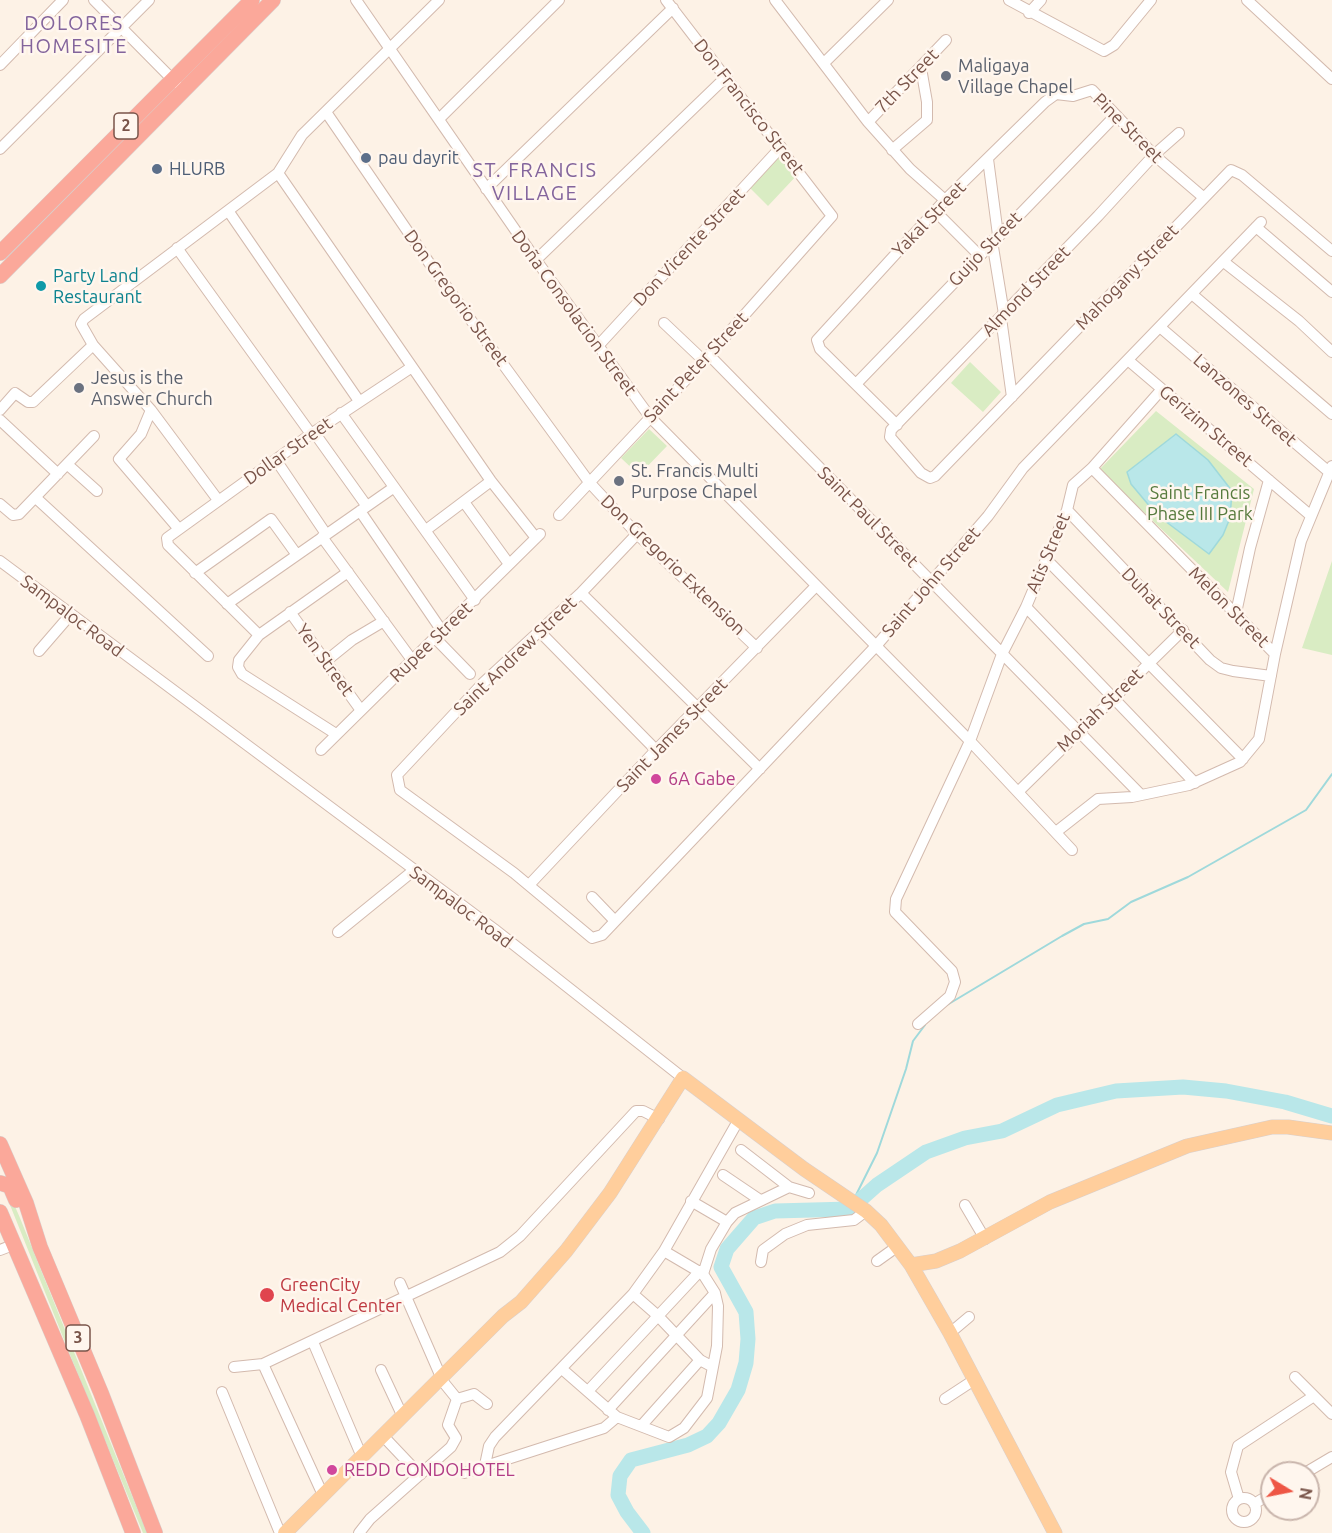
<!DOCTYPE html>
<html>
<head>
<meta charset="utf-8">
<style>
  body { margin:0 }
  #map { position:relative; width:1332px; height:1533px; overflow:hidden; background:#fdf2e6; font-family:Ubuntu,sans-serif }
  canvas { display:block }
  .north { position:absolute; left:1260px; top:1461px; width:60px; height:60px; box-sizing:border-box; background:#fff6ee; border:2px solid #c9b5ac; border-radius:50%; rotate:100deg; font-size:16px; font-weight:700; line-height:24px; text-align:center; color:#795449 }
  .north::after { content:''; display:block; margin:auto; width:21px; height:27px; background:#ee5645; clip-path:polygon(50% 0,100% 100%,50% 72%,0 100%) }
</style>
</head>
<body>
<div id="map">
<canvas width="1332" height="1533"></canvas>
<div class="north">N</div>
</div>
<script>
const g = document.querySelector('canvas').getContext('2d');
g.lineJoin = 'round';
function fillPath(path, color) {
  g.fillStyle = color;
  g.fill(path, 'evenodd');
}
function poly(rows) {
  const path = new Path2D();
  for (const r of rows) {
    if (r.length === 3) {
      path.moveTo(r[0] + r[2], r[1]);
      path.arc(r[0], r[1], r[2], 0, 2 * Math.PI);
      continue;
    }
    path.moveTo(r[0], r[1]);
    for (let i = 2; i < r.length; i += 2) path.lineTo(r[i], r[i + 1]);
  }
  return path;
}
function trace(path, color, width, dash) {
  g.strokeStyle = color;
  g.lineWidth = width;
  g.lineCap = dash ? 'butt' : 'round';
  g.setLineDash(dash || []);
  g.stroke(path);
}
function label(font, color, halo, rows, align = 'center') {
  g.font = font + ' Ubuntu,sans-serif';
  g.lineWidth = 5;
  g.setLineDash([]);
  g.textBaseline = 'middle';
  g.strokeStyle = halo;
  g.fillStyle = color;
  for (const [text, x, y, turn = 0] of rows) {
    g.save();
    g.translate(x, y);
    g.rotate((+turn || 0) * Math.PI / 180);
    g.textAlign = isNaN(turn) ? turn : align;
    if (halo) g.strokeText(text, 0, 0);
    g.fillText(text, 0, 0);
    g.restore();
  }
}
fillPath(poly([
  [781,149,799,173,768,206,748,186],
  [970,362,1001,392,983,412,951,383],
  [1156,411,1254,489,1228,592,1099,470],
  [649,429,667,446,639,475,621,458],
  [1332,561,1332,655,1302,648],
  [7,1188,20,1218,147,1533,143,1533,73,1362,4,1190]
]), '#d9ecc3');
const water = poly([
  [1176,434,1208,460,1232,491,1230,518,1223,535,1209,554,1157,515,1131,484,1127,472,1176,434]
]);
fillPath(water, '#b9e7e9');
trace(water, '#9fd9db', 1.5);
trace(poly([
  [947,1005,1062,936,1084,924,1108,919,1131,902,1188,877,1306,810,1332,774],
  [854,1199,877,1153,906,1069,913,1041,925,1025]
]), '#9fd9db', 2);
trace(poly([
  [643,1533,627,1512,618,1495,620,1476,631,1460,688,1445,707,1436,719,1423,738,1390,746,1363,748,1339,746,1312,721,1267,727,1249,754,1218,775,1211,850,1209,877,1185,926,1152,965,1138,1002,1131,1057,1105,1116,1091,1183,1087,1226,1091,1285,1102,1332,1116]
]), '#b9e7e9', 15);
const minor = poly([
  [94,0,176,83],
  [356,0,536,260,650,417,970,741,1072,850],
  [775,0,868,122,910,169,945,200],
  [1009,0,1104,51,1114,45,1151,0],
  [1247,0,1332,79],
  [1029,13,1041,0],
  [824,63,888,0],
  [0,65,63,0],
  [326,112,430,264,589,482,637,534,757,648],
  [439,119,559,0],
  [868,122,946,40],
  [1179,133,1154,155,1098,216,891,430,890,437,921,473,930,478,935,476,1231,170,1242,175,1332,251],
  [0,149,149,0],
  [892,150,927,120,927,102,921,68],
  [988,159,998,235],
  [278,173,491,481,536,538],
  [486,189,673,8],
  [935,211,979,255],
  [229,212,359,401],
  [1256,227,1332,292],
  [992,241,1004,314],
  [177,248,311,434,316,435,366,505],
  [536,260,727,76],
  [1224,262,1299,321,1332,352],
  [1193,295,1332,414],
  [1001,318,1012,397],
  [664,323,703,360],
  [1161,328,1329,472],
  [93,345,81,324,84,319,278,173,302,135,439,0],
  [597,347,781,147],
  [709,355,1141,795],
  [1129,361,1310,515],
  [856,384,1115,116],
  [0,410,15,393,28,402,33,402,93,345,151,410,218,500],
  [151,410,141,434,119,459,178,528],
  [341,413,475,600],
  [0,420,58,474],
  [897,425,820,349,817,340,945,200,1045,102,1056,94,1073,96,1092,90,1154,155,1203,197],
  [276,460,326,534],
  [68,465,97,491],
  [36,498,208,656],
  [464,502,509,564],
  [0,504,13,515,19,514,94,436],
  [1067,510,1210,660,1221,668,1233,671,1271,676],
  [360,511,442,631],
  [559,515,709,355,832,216,666,0],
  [426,530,491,481],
  [637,534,581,593,483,683,397,775,400,790,514,873,592,938,602,935,876,646,988,516,1023,468,1261,222],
  [322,537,412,660],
  [1046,559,1243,759],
  [0,561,494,929,683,1078],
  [195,573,271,519,297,555],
  [581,593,760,769],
  [227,604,393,488],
  [1026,607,1195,783],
  [290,612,360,709],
  [1236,613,1250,548,1269,480],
  [540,632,656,750],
  [259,635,168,545,167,538,311,434,412,367],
  [435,638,470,674],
  [39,651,71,614],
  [1275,654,1301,541,1332,466],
  [326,661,352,640,384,621],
  [336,734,242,674,238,667,239,660,259,635,348,572],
  [321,750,540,534],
  [1019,791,1183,630],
  [1056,832,1098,799,1132,797,1189,785,1240,762,1259,739,1275,654,1092,468],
  [529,885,656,750,816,586],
  [592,897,615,921],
  [338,932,413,871],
  [918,1024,950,996,955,982,952,971,895,912,896,899,970,741,1002,654,1026,607,1067,510,1073,485,1092,468,1162,389],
  [741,1150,789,1187,809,1193],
  [723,1175,760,1200],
  [691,1201,727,1222],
  [965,1205,985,1239],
  [0,1250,13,1245],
  [664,1251,703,1274],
  [877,1261,898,1246],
  [761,1262,763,1250,785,1234,807,1225,854,1220,866,1211],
  [400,1283,441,1377],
  [633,1294,657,1315,700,1360,713,1367],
  [950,1333,969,1317],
  [313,1342,362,1457],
  [263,1364,323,1495],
  [234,1367,263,1364,500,1252,520,1236,636,1111,643,1111,659,1119],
  [562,1369,617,1417,669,1437,684,1428,707,1398,717,1346,718,1306,715,1293,703,1274,711,1249,727,1222,735,1213,789,1187],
  [381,1370,403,1417],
  [1295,1377,1332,1414],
  [440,1378,457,1399,474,1394,487,1404],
  [588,1391,700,1271],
  [222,1392,280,1533],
  [945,1399,974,1380],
  [608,1410,715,1293],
  [642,1425,700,1360],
  [384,1437,420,1475],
  [485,1465,489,1446,495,1437,633,1294,664,1251,738,1121],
  [464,1473,604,1428,617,1417],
  [1305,1473,1332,1457],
  [1244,1510,12],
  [1239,1499,1231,1472,1238,1446,1314,1396],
  [1254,1504,1272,1493],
  [359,1533,370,1519,451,1447,456,1438,448,1425,457,1399]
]);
const major = poly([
  [911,1265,936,1261,960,1251,1050,1202,1187,1146,1272,1127,1288,1127,1332,1133],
  [285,1533,503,1316,521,1302,566,1251,610,1193,683,1078,804,1169,866,1211,881,1225,911,1265,950,1333,1055,1533]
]);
const highway = poly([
  [0,253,252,0],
  [0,276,273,0],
  [0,1144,26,1203,40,1247,101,1393,155,1533],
  [0,1183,10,1186,16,1200],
  [0,1212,87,1415,133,1533]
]);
trace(minor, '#d3baae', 12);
trace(major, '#d9cfcc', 15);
trace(highway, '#d9cfcc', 16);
trace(minor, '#fff', 10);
trace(major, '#ffce9c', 14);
trace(highway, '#fba89a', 15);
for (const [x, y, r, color] of [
  [946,76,6,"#6b7280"],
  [366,158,6,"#5c6f8a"],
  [157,169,6,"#5c6f8a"],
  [41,286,6,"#0f9aa8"],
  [79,388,6,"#6b7280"],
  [619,481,6,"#6b7280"],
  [656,779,6,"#d1479c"],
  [267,1295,8,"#e0444e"],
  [332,1470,6,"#d1479c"]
]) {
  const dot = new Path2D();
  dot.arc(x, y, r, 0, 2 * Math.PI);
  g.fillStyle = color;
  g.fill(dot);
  trace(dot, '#fff6ee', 2);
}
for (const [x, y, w] of [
  [126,126,24],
  [78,1338,24]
]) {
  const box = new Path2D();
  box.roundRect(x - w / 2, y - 13, w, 26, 4.5);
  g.fillStyle = '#fff6ee';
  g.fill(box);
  trace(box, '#795449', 1.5);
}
label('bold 16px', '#795449', null, [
  ["2",126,126],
  ["3",78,1338]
]);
label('18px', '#5b616d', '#fff6ee', [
  ["Maligaya",958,66],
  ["Village Chapel",958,87],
  ["Jesus is the",91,378],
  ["Answer Church",91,399],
  ["St. Francis Multi",631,471],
  ["Purpose Chapel",631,492]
], 'left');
label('18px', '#795449', '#fff6ee', [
  ["7th Street",907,81,-46],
  ["Don Francisco Street",749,107,52],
  ["Pine Street",1128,128,45],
  ["Yakal Street",929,219,-46],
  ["Don Vicente Street",689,247,-47],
  ["Guijo Street",985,249,-46],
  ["Mahogany Street",1127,277,-46],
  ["Almond Street",1026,291,-46],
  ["Don Gregorio Street",456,298,54],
  ["Doña Consolacion Street",574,313,54],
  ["Saint Peter Street",696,367,-47],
  ["Lanzones Street",1245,400,41],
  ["Gerizim Street",1206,426,40],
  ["Dollar Street",288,451,-35],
  ["Saint Paul Street",868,517,45],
  ["Atis Street",1048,553,-67],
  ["Don Gregorio Extension",673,565,44],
  ["Saint John Street",931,582,-49],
  ["Melon Street",1229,607,45],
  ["Duhat Street",1161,608,46],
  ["Sampaloc Road",72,616,37],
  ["Rupee Street",431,642,-44],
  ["Saint Andrew Street",515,656,-44],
  ["Yen Street",325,660,54],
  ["Moriah Street",1100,710,-44],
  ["Saint James Street",672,735,-46],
  ["Sampaloc Road",461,907,37]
]);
label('18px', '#4e5e75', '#fff6ee', [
  ["pau dayrit",378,158],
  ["HLURB",169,169]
], 'left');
label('18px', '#0d838f', '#fff6ee', [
  ["Party Land",53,276],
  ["Restaurant",53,297]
], 'left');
label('18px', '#567a3d', '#fff6ee', [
  ["Saint Francis",1200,493],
  ["Phase III Park",1200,514]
]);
label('18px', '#b23c85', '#fff6ee', [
  ["6A Gabe",668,779],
  ["REDD CONDOHOTEL",344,1470]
], 'left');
label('18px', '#be3a42', '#fff6ee', [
  ["GreenCity",280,1285],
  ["Medical Center",280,1306]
], 'left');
g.letterSpacing = '1.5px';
label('20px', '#83649c', '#fff6ee', [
  ["DOLORES",74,23],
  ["HOMESITE",74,46],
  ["ST. FRANCIS",535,170],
  ["VILLAGE",535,193]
]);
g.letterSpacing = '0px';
</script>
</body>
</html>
